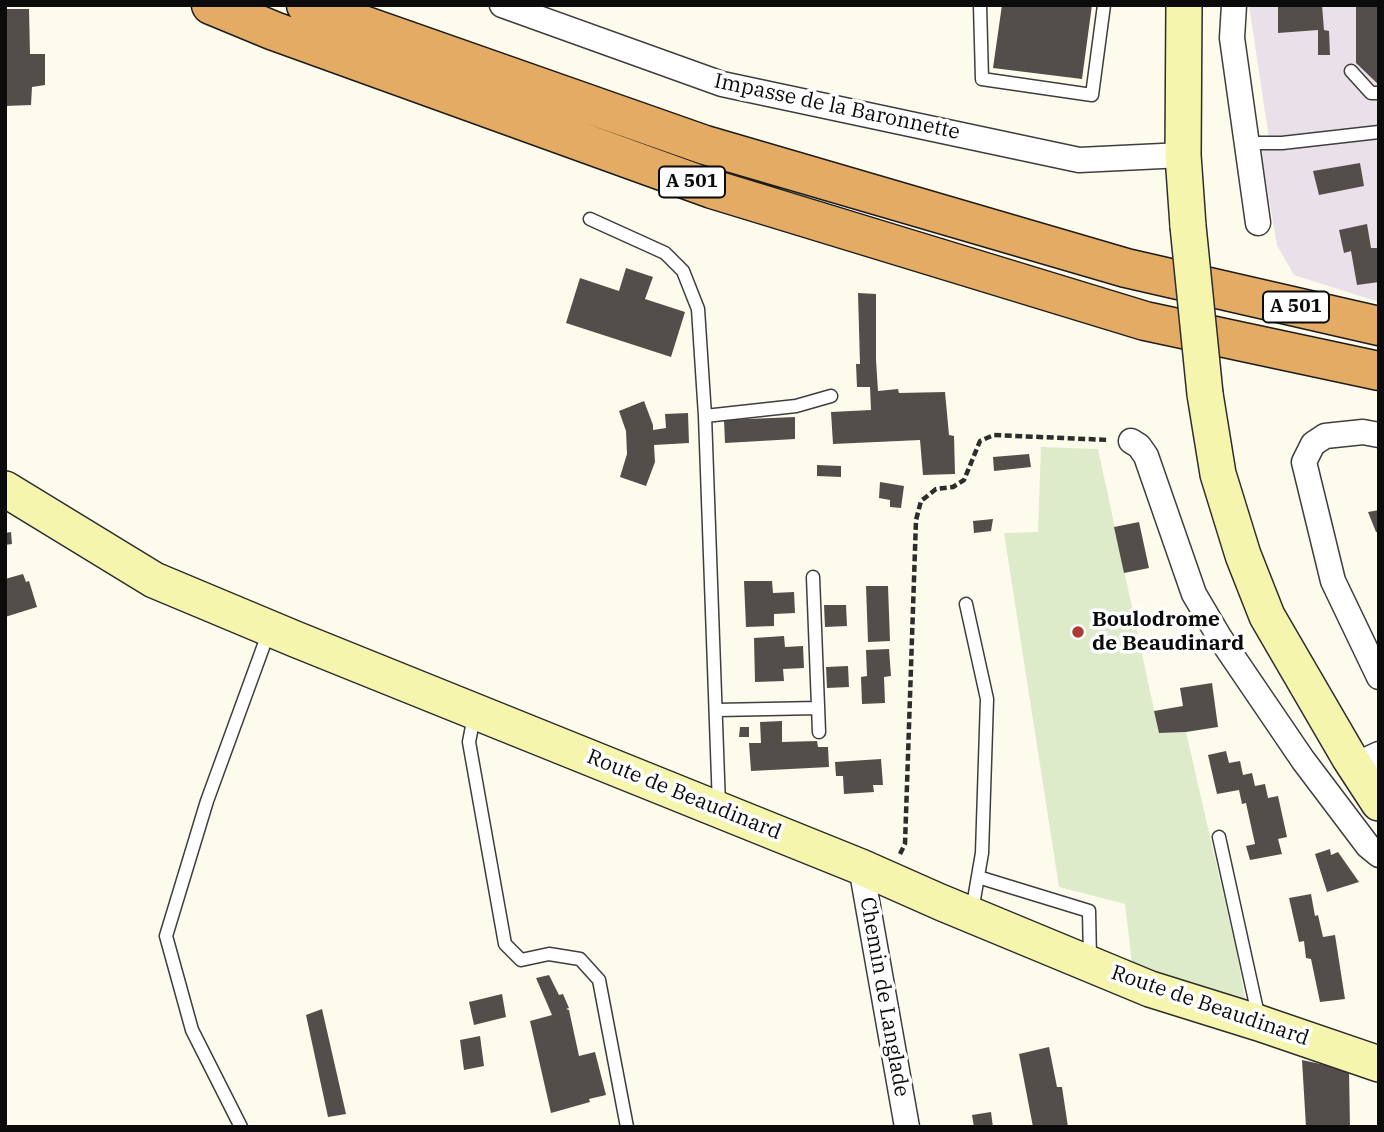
<!DOCTYPE html>
<html>
<head>
<meta charset="utf-8">
<style>
  body { margin:0 }
  #map { position:relative; width:1384px; height:1132px; overflow:hidden; background:#fdfbec; font-family:"IBM Plex Serif",serif }
  canvas { display:block }
  .frame { position:absolute; inset:0; border:7px solid #0b0b0b; pointer-events:none }
</style>
</head>
<body>
<div id="map">
<canvas width="1384" height="1132"></canvas>
<div class="frame"></div>
</div>
<script>
const g = document.querySelector('canvas').getContext('2d');
g.lineJoin = 'round';
function fillPath(path, color) {
  g.fillStyle = color;
  g.fill(path, 'evenodd');
}
function poly(rows) {
  const path = new Path2D();
  for (const r of rows) {
    path.moveTo(r[0], r[1]);
    for (let i = 2; i < r.length; i += 2) path.lineTo(r[i], r[i + 1]);
  }
  return path;
}
function trace(path, color, width, dash) {
  g.strokeStyle = color;
  g.lineWidth = width;
  g.lineCap = dash ? 'butt' : 'round';
  g.setLineDash(dash || []);
  g.stroke(path);
}
function label(font, color, halo, rows, align = 'center') {
  g.font = font + ' "IBM Plex Serif",serif';
  g.lineWidth = 7;
  g.setLineDash([]);
  g.textBaseline = 'middle';
  g.strokeStyle = halo;
  g.fillStyle = color;
  for (const [text, x, y, turn = 0] of rows) {
    g.save();
    g.translate(x, y);
    g.rotate((+turn || 0) * Math.PI / 180);
    g.textAlign = isNaN(turn) ? turn : align;
    if (halo) g.strokeText(text, 0, 0);
    g.fillText(text, 0, 0);
    g.restore();
  }
}
fillPath(poly([
  [1249,5,1379,5,1379,302,1294,275,1277,245,1260,147,1270,145]
]), '#e9e0e9');
fillPath(poly([
  [1041,447,1098,449,1159,733,1186,732,1237,954,1246,1005,1132,963,1125,904,1059,887,1004,533,1038,532]
]), '#ddebcb');
fillPath(poly([
  [1002,5,1092,5,1082,79,993,68],
  [1278,5,1322,5,1324,30,1329,31,1330,55,1318,55,1318,30,1278,33],
  [1356,5,1379,5,1379,85,1356,63],
  [5,9,29,9,30,54,45,54,45,85,32,87,31,105,5,106],
  [1360,163,1364,186,1319,195,1313,171],
  [1367,224,1371,248,1377,248,1379,282,1357,285,1351,251,1344,253,1339,230],
  [626,268,653,277,645,299,685,312,671,357,566,323,580,278,619,291],
  [858,293,876,294,876,360,878,391,898,389,899,393,945,392,949,435,954,436,955,474,923,475,920,440,833,444,831,412,871,410,870,387,857,387,856,364,860,364],
  [644,401,653,425,653,430,666,428,665,414,688,413,689,443,654,445,655,462,646,486,620,477,627,454,626,431,619,411],
  [795,417,795,439,725,443,724,420],
  [1029,454,1031,467,994,471,993,457],
  [817,465,841,466,841,477,817,476],
  [880,482,904,486,901,508,890,507,890,500,879,498],
  [1379,510,1379,532,1376,532,1368,512],
  [993,519,991,531,974,533,973,521],
  [1139,522,1149,568,1124,573,1114,527],
  [11,532,12,544,5,545,5,533],
  [23,574,26,582,29,581,37,607,5,617,5,579],
  [744,581,772,581,773,593,794,592,795,613,774,614,774,626,746,627],
  [866,586,888,586,890,641,868,642],
  [824,605,846,605,847,626,825,627],
  [784,636,785,647,803,646,804,668,783,669,784,681,755,682,754,638],
  [889,649,891,676,884,677,885,703,862,704,861,677,867,676,866,650],
  [848,666,849,687,827,688,826,667],
  [1212,683,1218,727,1186,732,1159,733,1154,711,1183,706,1180,688],
  [782,721,782,742,817,741,818,747,828,747,829,767,751,771,749,743,761,743,760,722],
  [740,727,749,727,749,737,739,737],
  [1226,751,1229,763,1240,761,1243,775,1252,773,1255,786,1265,784,1268,798,1278,796,1287,837,1278,839,1282,854,1250,860,1246,846,1255,844,1246,803,1242,804,1239,790,1217,794,1208,755],
  [881,759,883,785,873,785,874,792,844,794,843,776,836,776,835,762],
  [1330,849,1331,855,1338,852,1359,882,1327,892,1315,854],
  [1311,894,1315,916,1318,915,1323,937,1335,935,1345,999,1320,1002,1311,959,1306,958,1304,941,1299,942,1289,898],
  [549,975,559,995,563,994,569,1008,566,1009,569,1010,579,1056,595,1052,606,1095,589,1099,590,1102,551,1113,530,1021,552,1015,536,978],
  [502,994,506,1017,474,1025,469,1002],
  [322,1009,346,1114,328,1117,306,1015],
  [480,1036,484,1066,464,1070,460,1040],
  [1049,1047,1057,1087,1062,1087,1068,1127,1033,1127,1019,1054],
  [1302,1060,1349,1070,1350,1127,1306,1127],
  [991,1112,993,1127,974,1127,972,1115]
]), '#534e49');
const lane = poly([
  [980,5,982,79,1092,95,1104,5],
  [1351,71,1371,93,1379,93],
  [1247,143,1282,143,1379,132],
  [590,219,665,253,683,271,698,309,705,416,719,806],
  [705,416,796,406,831,396],
  [813,577,819,732],
  [966,604,987,699,982,853,972,911],
  [717,710,818,708],
  [474,716,469,742,505,944,521,960,549,954,580,959,599,980,627,1127],
  [1219,837,1259,1019],
  [978,877,1089,911,1090,959],
  [241,1127,192,1030,166,936,207,801,269,631]
]);
const street = poly([
  [502,5,722,84,1079,160,1183,155],
  [1234,5,1232,38,1258,223],
  [1379,435,1363,432,1325,436,1313,444,1304,462,1333,581,1379,677],
  [1131,441,1139,446,1146,456,1194,594,1220,638,1303,760,1368,846,1379,855],
  [1355,765,1379,754],
  [861,867,907,1127]
]);
const secondary = poly([
  [1184,5,1183,155,1188,226],
  [1205,394,1218,474,1243,555,1267,616,1349,757,1379,803],
  [5,489,154,580,295,639,861,867,940,902,1150,989,1259,1023,1379,1064]
]);
const highway = poly([
  [211,5,274,31,712,189,1145,321,1379,371],
  [306,5,705,145,1126,268,1379,326]
]);
trace(lane, '#3e3e3e', 15);
trace(street, '#3e3e3e', 27);
trace(secondary, '#2d2d2d', 38);
trace(highway, '#1c1c1c', 41);
trace(poly([
  [900,854,905,844,916,520,921,501,936,489,953,487,964,480,980,441,994,435,1109,440]
]), '#2d2d2d', 4.5, [7, 3.5]);
trace(lane, '#fff', 12);
trace(street, '#fff', 24);
trace(secondary, '#f6f5ae', 35);
trace(highway, '#e3ab64', 38);
const secondaryBridge = poly([
  [1188,226,1205,394]
]);
trace(secondaryBridge, '#2d2d2d', 38, []);
trace(secondaryBridge, '#f6f5ae', 35);
for (const [x, y, r, color] of [
  [1078,632,7,"#ab3b34"]
]) {
  const dot = new Path2D();
  dot.arc(x, y, r, 0, 2 * Math.PI);
  g.fillStyle = color;
  g.fill(dot);
  trace(dot, '#fff', 2.5);
}
for (const [x, y, w] of [
  [692,182,66],
  [1296,307,66]
]) {
  const box = new Path2D();
  box.roundRect(x - w / 2, y - 15.5, w, 31, 5);
  g.fillStyle = '#fff';
  g.fill(box);
  trace(box, '#0b0b0b', 2);
}
label('bold 19px', '#0b0b0b', null, [
  ["A 501",692,182],
  ["A 501",1296,307]
]);
label('21px', '#0b0b0b', '#fff', [
  ["Impasse de la Baronnette",837,107,12],
  ["Route de Beaudinard",684,795,22],
  ["Chemin de Langlade",884,997,80],
  ["Route de Beaudinard",1210,1006,19]
]);
label('bold 21px', '#0b0b0b', '#fff', [
  ["Boulodrome",1092,620],
  ["de Beaudinard",1092,644]
], 'left');
</script>
</body>
</html>
